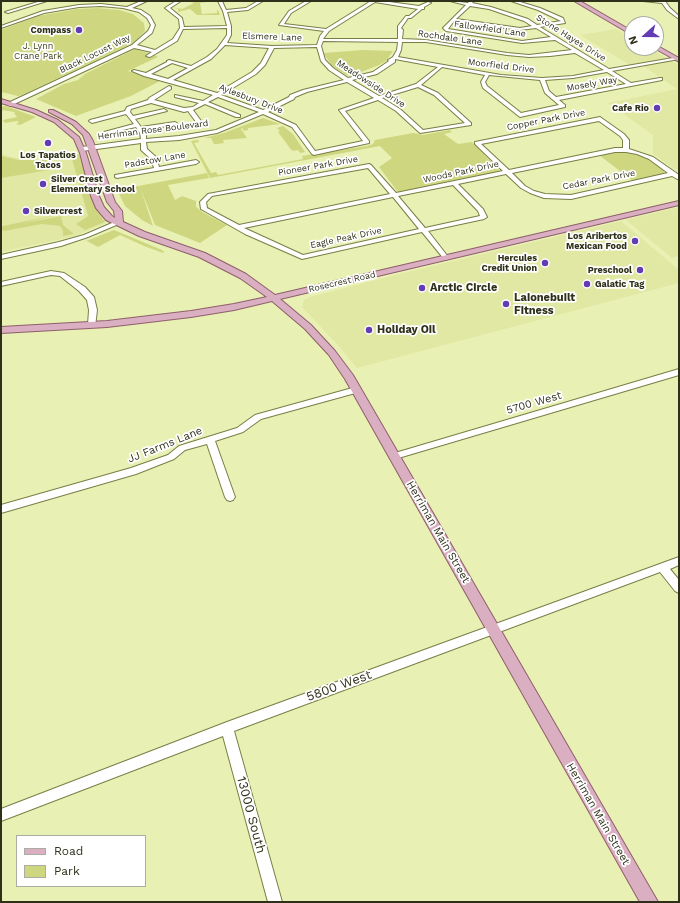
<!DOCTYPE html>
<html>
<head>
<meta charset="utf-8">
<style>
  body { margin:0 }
  #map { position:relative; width:680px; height:903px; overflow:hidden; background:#e9f0b4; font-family:"Work Sans",sans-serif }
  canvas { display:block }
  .frame { position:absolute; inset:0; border:2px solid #2e3019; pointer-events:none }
  .legend { position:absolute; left:16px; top:835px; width:130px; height:52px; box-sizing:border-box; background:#fff; border:1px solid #abaca3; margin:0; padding:5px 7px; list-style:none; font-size:12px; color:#2e3019 }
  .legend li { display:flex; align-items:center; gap:8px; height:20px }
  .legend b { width:20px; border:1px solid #abaca3 }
  .north { position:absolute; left:624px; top:16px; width:40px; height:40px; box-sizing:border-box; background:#fff; border:1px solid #abaca3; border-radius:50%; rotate:249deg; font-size:11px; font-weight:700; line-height:16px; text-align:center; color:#2e3019 }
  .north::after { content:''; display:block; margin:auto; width:14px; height:18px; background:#633cb4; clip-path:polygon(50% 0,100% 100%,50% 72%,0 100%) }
</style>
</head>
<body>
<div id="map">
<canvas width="680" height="903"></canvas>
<div class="frame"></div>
<ul class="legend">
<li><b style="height:5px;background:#daafc1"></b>Road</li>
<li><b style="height:11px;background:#ced780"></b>Park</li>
</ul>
<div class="north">N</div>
</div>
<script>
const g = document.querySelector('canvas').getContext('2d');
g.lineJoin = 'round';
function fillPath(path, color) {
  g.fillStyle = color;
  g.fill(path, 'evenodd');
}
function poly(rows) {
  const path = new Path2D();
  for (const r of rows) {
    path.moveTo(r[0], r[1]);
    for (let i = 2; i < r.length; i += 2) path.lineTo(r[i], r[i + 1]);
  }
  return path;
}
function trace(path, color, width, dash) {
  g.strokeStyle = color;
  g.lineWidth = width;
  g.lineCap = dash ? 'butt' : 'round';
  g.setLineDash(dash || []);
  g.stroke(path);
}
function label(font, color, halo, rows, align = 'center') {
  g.font = font + ' "Work Sans",sans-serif';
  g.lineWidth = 3.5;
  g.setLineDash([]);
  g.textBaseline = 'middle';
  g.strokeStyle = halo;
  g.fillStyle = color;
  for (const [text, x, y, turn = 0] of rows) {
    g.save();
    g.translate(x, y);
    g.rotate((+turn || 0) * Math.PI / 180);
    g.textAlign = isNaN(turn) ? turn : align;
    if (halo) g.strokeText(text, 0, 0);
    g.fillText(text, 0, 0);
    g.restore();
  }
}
fillPath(poly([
  [616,29,632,38,632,48,649,48,679,65,679,172,653,154,653,135,608,103,677,89,639,63,630,65,580,35],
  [74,153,95,210,106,223,75,236,1,252,1,154,20,159,49,158],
  [679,207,679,256,672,258,626,220],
  [621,221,679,270,679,283,357,368,337,344,302,307,304,300,310,297,399,274]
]), '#e1e8a4');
fillPath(poly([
  [188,1,215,1,200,3,202,14,217,13,217,10,218,10,220,15,197,15,190,9,178,12,178,9,171,7,182,9,194,3],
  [97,8,119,10,133,14,144,23,145,31,135,42,22,95,18,96,1,92,1,30,38,16,77,9],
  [135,49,148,53,147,56,150,57,155,55,158,57,128,71,160,81,131,96,76,116,36,99,64,84,78,80,85,74],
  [363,50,393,51,386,61,379,65,351,76,346,75,332,66,323,53],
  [5,106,6,106,36,117,20,125,16,124,19,122,17,121,5,123,3,120,17,117,14,113,15,112,1,110,1,107],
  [263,118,280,124,248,128,248,130,244,131,242,128,241,129,247,138,223,140,224,143,218,144,214,144,211,138,204,138,224,133],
  [283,126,293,134,305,152,300,153,298,150,293,151,293,149,292,151,278,132,280,131,277,128],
  [450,130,452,132,444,134,458,144,472,142,500,171,398,192,379,167,392,158,380,146,210,178,191,141,198,140,199,142,194,143,211,173,216,172,218,175,303,159,302,156,308,155,367,146,373,144,375,140,413,133,423,135],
  [616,152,632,153,648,159,664,170,664,174,633,181,599,155],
  [73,154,79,154,96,209,105,222,85,230,76,224,88,216,72,159,66,158,59,159,58,157],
  [1,156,19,160,47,160,49,170,1,178],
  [207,173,209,178,168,185,175,200,182,196,196,201,196,207,204,213,227,225,200,243,155,225,141,190,153,226,142,220,125,206,117,190],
  [61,214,20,224,61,216,63,225,74,234,63,236,63,231,60,226,42,224,4,231,1,229,3,226],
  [114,230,162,250,164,252,163,253,144,246,120,235,98,247,87,241,81,243]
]), '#ced780');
const minor = poly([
  [41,1,47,1,8,13,5,12,41,1],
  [141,1,147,1,132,8,141,10,150,16,155,25,152,33,137,45,155,50,173,39,180,28,179,19,165,8,176,1,181,1,170,8,182,18,184,27,227,26,223,11,218,1,222,1,226,10,246,8,258,1,263,1,248,10,227,12,231,26,231,35,227,43,272,46,317,45,320,36,324,31,279,25,289,11,306,1,311,1,291,13,284,24,326,29,371,1,382,1,419,6,428,2,431,3,424,7,424,9,422,9,411,18,408,18,401,28,403,30,402,39,426,40,507,53,529,55,572,50,555,40,522,43,446,31,443,28,466,5,450,1,468,3,470,1,474,1,472,3,491,7,528,19,537,25,561,21,538,10,511,1,517,1,540,8,563,18,565,23,540,27,609,69,679,57,679,59,612,71,631,83,660,78,662,78,662,80,559,100,565,105,565,107,520,117,483,88,481,82,485,75,442,67,421,85,438,93,471,123,471,125,420,133,396,111,378,100,345,111,369,141,369,143,314,155,312,154,292,127,263,114,217,133,179,140,146,142,147,149,156,157,159,167,196,160,199,162,196,164,117,178,115,177,115,175,154,168,151,159,141,150,141,143,82,151,79,149,82,147,141,139,140,133,136,127,104,134,104,132,134,124,126,114,92,123,89,121,90,120,125,111,127,107,148,100,149,98,169,86,171,87,171,89,154,100,184,108,193,107,199,103,175,97,175,95,203,101,213,95,144,76,132,71,134,70,146,73,167,62,167,61,169,60,191,66,207,57,217,49,227,35,227,28,183,29,177,41,150,57,146,56,152,52,134,48,10,106,7,104,8,103,132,45,148,31,151,25,147,18,139,12,123,8,101,6,79,7,44,13,1,28,1,26,43,11,79,5,101,4,127,7,141,1],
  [375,2,418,9,409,16,406,16,398,26,398,39,323,39,329,31,375,2],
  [470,6,489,9,524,21,532,26,520,28,456,19,470,6],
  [454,21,520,30,536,28,551,37,522,41,448,29,454,21],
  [323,41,398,42,397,50,393,57,388,60,389,61,373,72,348,78,333,68,325,60,321,46,323,41],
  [402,42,426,42,507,55,529,57,550,56,575,53,604,70,573,76,542,78,501,75,398,57,401,50,402,42],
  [225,45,269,48,261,63,252,72,217,93,173,80,211,59,225,45],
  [317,47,321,61,329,70,344,80,303,90,290,95,289,97,263,110,221,95,256,74,265,65,274,48,317,47],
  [395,59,438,67,416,84,379,96,352,80,377,74,395,62,395,59],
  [172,63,188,68,168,79,151,74,172,63],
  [607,72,626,84,556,97,549,91,545,80,573,78,607,72],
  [489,75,540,80,545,93,559,105,521,113,487,86,485,82,489,75],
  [347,82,374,98,339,110,363,141,315,151,296,125,268,112,294,99,295,97,307,92,347,82],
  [418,87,434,95,465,123,423,130,400,109,382,98,418,87],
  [218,97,259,112,216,130,179,136,146,139,146,133,144,130,178,124,175,122,141,127,135,119,167,111,164,109,133,116,130,112,131,109,151,103,184,112,188,111,199,126,201,127,204,125,193,110,205,104,236,117,240,117,240,115,208,102,218,97],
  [643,1,665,1,670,8,679,16,679,19,667,10,662,3,643,1],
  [600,117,624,134,629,140,629,149,653,157,679,175,679,180,672,176,571,199,544,198,530,193,521,188,506,174,458,184,483,209,487,217,484,219,428,231,449,258,446,260,444,259,422,232,302,259,245,234,201,209,200,202,208,194,369,164,371,165,396,193,503,171,475,144,475,142,600,117],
  [599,121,620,136,623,140,623,148,615,148,509,170,481,144,599,121],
  [615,152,626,152,637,154,649,159,668,173,571,195,545,194,534,191,525,186,512,173,615,152],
  [368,168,390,194,239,225,207,208,206,202,212,196,368,168],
  [453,185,478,211,480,216,425,228,398,196,453,185],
  [393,197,419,229,303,255,244,228,393,197],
  [119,220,121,221,121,223,88,237,61,246,1,259,1,255,59,242,84,235,119,220],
  [51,271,64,273,85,287,94,297,97,310,95,327,92,327,88,325,89,310,87,300,79,291,60,276,51,275,1,286,1,282,51,271],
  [679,369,679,375,395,459,392,458,390,456,392,454,395,453,679,369],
  [356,387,360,390,359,392,261,419,243,432,215,441,235,497,233,500,230,501,227,500,225,497,207,444,185,450,174,459,136,474,1,513,1,505,131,468,168,455,179,446,237,428,255,415,356,387],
  [679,557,679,565,670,569,679,580,679,593,675,591,660,572,234,731,282,902,268,902,223,736,1,821,1,809,227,722,679,557]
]);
const major = poly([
  [574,1,580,1,632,31,632,35,574,1],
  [656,45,679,58,679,62,654,48,656,48,656,45],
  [1,99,36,110,58,120,79,137,86,153,99,196,104,207,112,216,115,218,114,211,107,202,83,135,72,124,49,112,49,110,53,110,76,122,89,134,93,141,115,202,122,211,123,222,145,232,205,253,246,274,275,295,679,201,679,205,280,299,311,325,335,351,353,375,658,902,640,902,345,379,329,355,305,329,272,301,234,310,191,317,107,327,1,333,1,327,107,321,191,311,234,304,267,297,240,278,199,257,139,236,106,220,96,208,91,196,80,153,74,139,54,122,32,112,1,103,1,99]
]);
trace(minor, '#797e46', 2);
trace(major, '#8e5f6b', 2);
fillPath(minor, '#fff');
fillPath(major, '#daafc1');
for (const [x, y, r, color] of [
  [79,30,4,"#633cb4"],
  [657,108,4,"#633cb4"],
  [48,143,4,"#633cb4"],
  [43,184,4,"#633cb4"],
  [26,211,4,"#633cb4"],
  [635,241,4,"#633cb4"],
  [545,263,4,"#633cb4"],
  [640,270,4,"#633cb4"],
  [587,284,4,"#633cb4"],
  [422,288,4,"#633cb4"],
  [506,304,4,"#633cb4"],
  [369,330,4,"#633cb4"]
]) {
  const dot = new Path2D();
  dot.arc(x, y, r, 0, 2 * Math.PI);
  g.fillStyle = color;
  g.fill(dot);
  trace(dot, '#fff', 1.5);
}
label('9px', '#2e3019', '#fff', [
  ["Fallowfield Lane",490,29,8],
  ["Elsmere Lane",272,37,2],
  ["Rochdale Lane",450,38,8],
  ["Stone Hayes Drive",571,38,32],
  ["Black Locust Way",95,54,-26],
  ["Moorfield Drive",501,66,7],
  ["Meadowside Drive",371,84,33],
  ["Mosely Way",592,84,-10],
  ["Aylesbury Drive",251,99,21],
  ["Copper Park Drive",546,120,-11],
  ["Herriman Rose Boulevard",153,130,-7],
  ["Padstow Lane",155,160,-10],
  ["Pioneer Park Drive",318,166,-10],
  ["Woods Park Drive",461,172,-12],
  ["Cedar Park Drive",599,180,-11],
  ["Eagle Peak Drive",346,238,-12],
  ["Rosecrest Road",342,282,-13]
]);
label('bold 9px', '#2e3019', '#fff', [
  ["Compass",71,30],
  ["Cafe Rio",649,108],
  ["Los Tapatios",48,155,"center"],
  ["Tacos",48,165,"center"],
  ["Silver Crest",51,179,"left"],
  ["Elementary School",51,189,"left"],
  ["Silvercrest",34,211,"left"],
  ["Los Aribertos",627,236],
  ["Mexican Food",627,246],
  ["Hercules",537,258],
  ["Credit Union",537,268],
  ["Preschool",632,270],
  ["Galatic Tag",595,284,"left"]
], 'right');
label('9px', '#40441b', '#fff', [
  ["J. Lynn",38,46],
  ["Crane Park",38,56]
]);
label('bold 11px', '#2e3019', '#fff', [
  ["Arctic Circle",430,288],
  ["Laionebuilt",514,298],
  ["Fitness",514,311],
  ["Holiday Oil",377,330]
], 'left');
label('11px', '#2e3019', '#fff', [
  ["5700 West",534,403,-16],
  ["JJ Farms Lane",165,445,-22],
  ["Herriman Main Street",438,532,60],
  ["Herriman Main Street",598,814,60]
]);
label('13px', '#2e3019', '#fff', [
  ["5800 West",339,686,-20],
  ["13000 South",251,815,75]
]);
</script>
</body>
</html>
